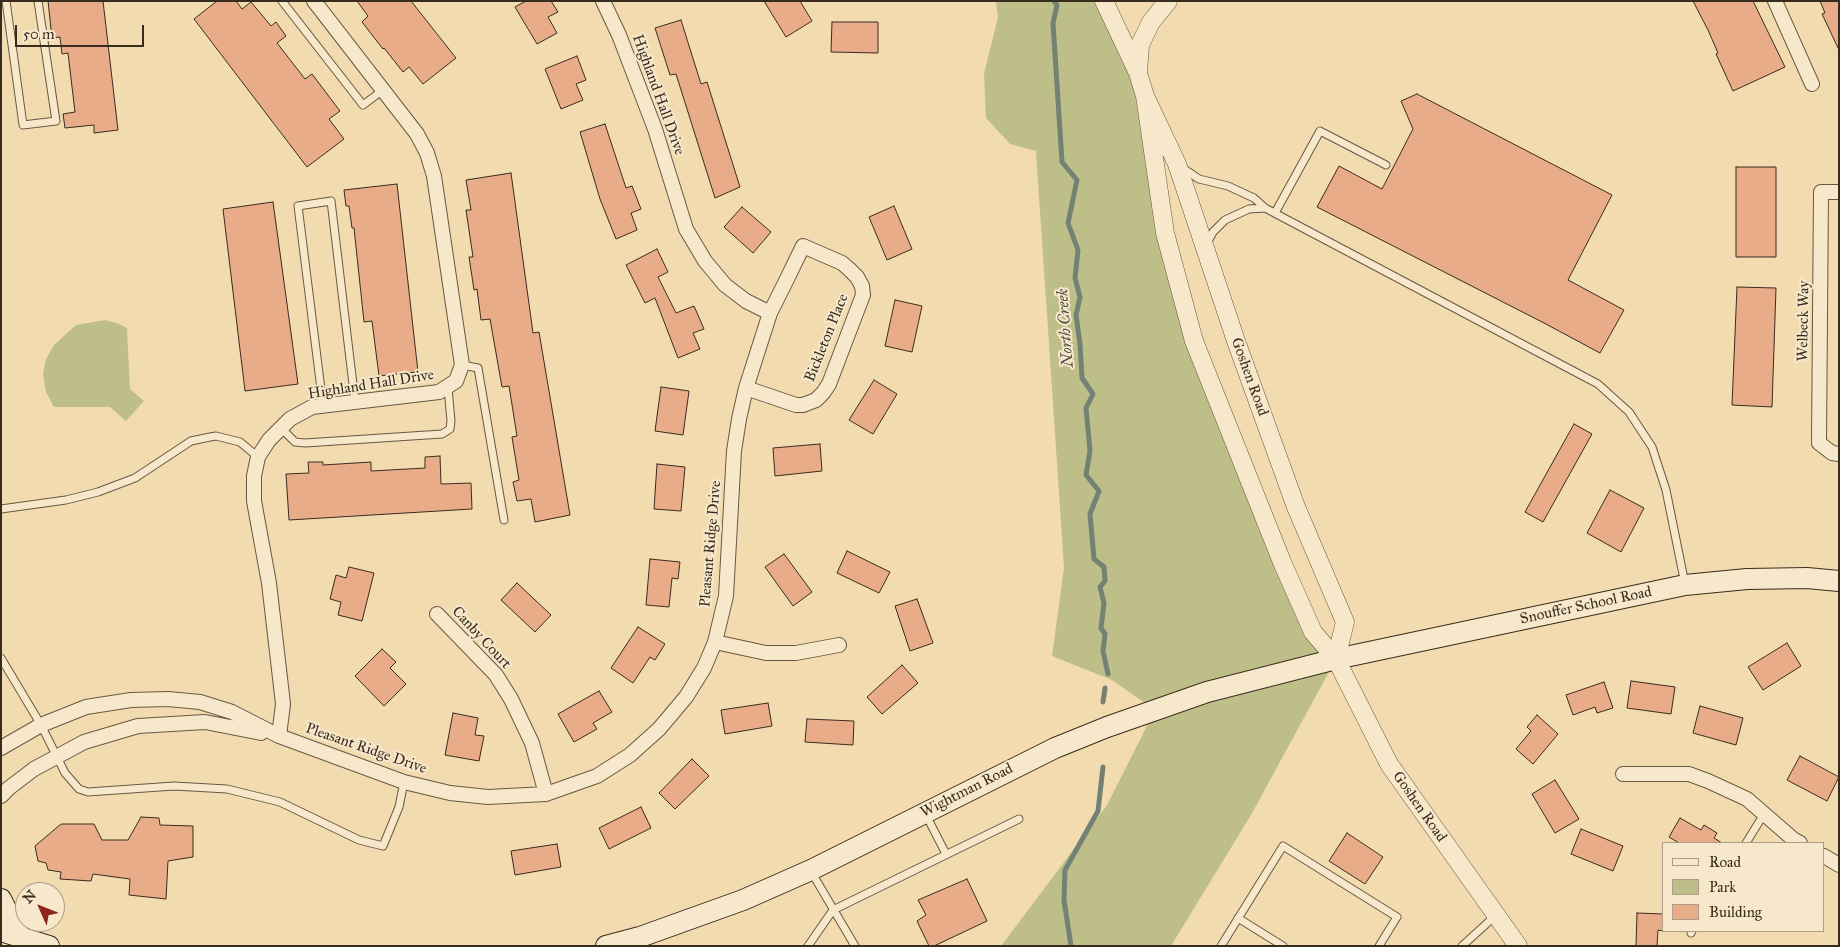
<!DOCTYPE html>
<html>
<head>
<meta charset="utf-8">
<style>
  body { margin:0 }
  #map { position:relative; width:1840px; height:947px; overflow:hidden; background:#f3dbb0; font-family:"IM FELL Great Primer",serif }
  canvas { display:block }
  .frame { position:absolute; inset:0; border:2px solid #382c1e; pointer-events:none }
  .legend { position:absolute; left:1662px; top:842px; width:162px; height:90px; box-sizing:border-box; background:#f7e8cc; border:1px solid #ab9d86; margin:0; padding:6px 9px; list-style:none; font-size:15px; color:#382c1e }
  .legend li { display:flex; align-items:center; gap:10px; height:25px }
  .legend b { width:25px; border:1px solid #ab9d86 }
  .north { position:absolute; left:15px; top:882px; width:50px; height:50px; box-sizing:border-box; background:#f7e8cc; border:1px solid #ab9d86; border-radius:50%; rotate:314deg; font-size:14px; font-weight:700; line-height:20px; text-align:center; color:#382c1e }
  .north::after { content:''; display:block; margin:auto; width:18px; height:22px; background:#8f2418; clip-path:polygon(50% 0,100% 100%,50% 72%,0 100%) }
  .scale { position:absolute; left:15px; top:25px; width:129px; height:22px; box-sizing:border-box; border:2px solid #382c1e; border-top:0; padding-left:6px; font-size:15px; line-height:18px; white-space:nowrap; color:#382c1e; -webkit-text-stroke:4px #f7e8cc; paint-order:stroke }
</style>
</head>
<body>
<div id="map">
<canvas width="1840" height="947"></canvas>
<div class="frame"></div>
<ul class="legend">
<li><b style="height:6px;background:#f7e8cc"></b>Road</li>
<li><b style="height:14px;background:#bebf88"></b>Park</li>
<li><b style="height:14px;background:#e9ac89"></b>Building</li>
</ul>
<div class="north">N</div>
<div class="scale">50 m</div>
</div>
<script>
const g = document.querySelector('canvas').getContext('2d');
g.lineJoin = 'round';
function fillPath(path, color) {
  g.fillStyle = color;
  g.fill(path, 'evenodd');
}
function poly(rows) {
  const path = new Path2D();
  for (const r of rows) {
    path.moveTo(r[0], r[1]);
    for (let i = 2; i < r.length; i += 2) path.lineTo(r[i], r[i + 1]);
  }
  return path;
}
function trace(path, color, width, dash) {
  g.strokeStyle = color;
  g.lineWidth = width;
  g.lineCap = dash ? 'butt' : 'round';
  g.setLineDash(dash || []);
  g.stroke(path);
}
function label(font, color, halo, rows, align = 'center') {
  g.font = font + ' "IM FELL Great Primer",serif';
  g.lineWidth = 4;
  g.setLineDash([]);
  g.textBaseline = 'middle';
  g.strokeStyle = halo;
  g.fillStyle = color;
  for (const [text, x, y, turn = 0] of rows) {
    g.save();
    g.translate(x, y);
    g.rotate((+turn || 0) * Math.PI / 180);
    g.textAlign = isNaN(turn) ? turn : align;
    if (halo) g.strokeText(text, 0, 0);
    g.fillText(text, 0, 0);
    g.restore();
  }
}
fillPath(poly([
  [996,1,1104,1,1138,73,1194,341,1282,562,1336,659,1251,815,1171,946,1001,946,1107,805,1155,710,1112,680,1052,656,1064,568,1036,151,1010,144,986,118,984,74,998,17],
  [105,320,117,323,127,328,130,389,144,401,126,421,110,407,54,407,46,392,43,375,46,359,54,345,76,325]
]), '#bebf88');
trace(poly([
  [1054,1,1057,5,1053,23,1062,162,1077,180,1068,223,1078,250,1075,278,1080,297,1076,315,1080,344,1082,378,1093,394,1086,408,1090,451,1086,475,1099,491,1090,514,1094,559,1104,567,1105,581,1100,587,1104,603,1101,628,1105,634,1103,651,1108,674],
  [1103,702,1105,688],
  [1071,946,1064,900,1065,870,1098,811,1103,767]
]), '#738274', 5);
const building = poly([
  [48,1,103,1,118,130,94,133,94,125,65,128,63,114,75,112,68,53,62,54,60,37,52,38,48,1],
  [217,1,236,1,242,9,251,2,271,26,276,22,286,36,277,43,305,79,312,74,340,111,329,119,344,139,307,167,194,19,217,1],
  [357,1,411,1,456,58,423,84,409,67,403,72,384,48,383,49,362,22,368,16,357,1],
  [526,1,551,1,558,12,548,17,557,33,537,44,515,7,526,1],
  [764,1,800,1,812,21,786,37,764,1],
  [1693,1,1753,1,1785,67,1733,91,1716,54,1718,53,1708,30,1693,1],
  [1820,1,1839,1,1839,50,1822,14,1825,13,1820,1],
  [681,20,701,84,707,82,740,187,715,198,676,74,670,75,655,28,681,20],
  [832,22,878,22,878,53,831,52,832,22],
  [577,56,586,80,576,84,583,100,561,109,545,69,577,56],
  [1417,94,1612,195,1568,280,1624,310,1600,353,1544,323,1317,207,1339,166,1382,189,1413,129,1401,101,1417,94],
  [605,124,626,188,632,186,641,209,631,213,637,230,616,239,600,199,580,132,605,124],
  [1736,167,1776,167,1776,257,1736,257,1736,167],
  [511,173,533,333,539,332,570,515,535,522,531,499,517,501,513,482,519,480,512,437,517,436,509,386,502,387,490,319,481,320,477,289,474,290,469,257,473,257,466,210,471,210,466,180,511,173],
  [397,184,418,372,379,376,372,321,364,322,354,228,352,228,349,206,346,206,344,190,397,184],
  [273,202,298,384,245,391,223,209,273,202],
  [894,206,912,249,887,260,869,217,894,206],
  [742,207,771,232,753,253,724,227,742,207],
  [657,249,668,272,658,277,676,313,694,306,704,329,693,333,700,349,678,358,655,298,645,303,626,265,657,249],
  [1737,287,1776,288,1772,407,1732,405,1737,287],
  [895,300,922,306,912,352,885,346,895,300],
  [874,380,897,394,873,434,849,420,874,380],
  [661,387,689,391,683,435,655,431,661,387],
  [1574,424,1592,434,1543,522,1525,512,1574,424],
  [820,444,822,471,775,476,773,448,820,444],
  [440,456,441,484,471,483,472,509,289,520,286,474,309,473,308,462,323,462,323,465,371,462,371,471,425,468,425,457,440,456],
  [657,464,685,467,681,511,654,509,657,464],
  [1610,490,1644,508,1621,552,1587,533,1610,490],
  [847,551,890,572,879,593,837,573,847,551],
  [784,554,812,592,793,606,765,567,784,554],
  [650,559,680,562,678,579,672,578,669,607,646,605,650,559],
  [349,567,374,573,362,621,338,615,341,602,330,599,336,575,346,578,349,567],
  [517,583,551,615,535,632,501,600,517,583],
  [917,599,933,643,910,651,895,606,917,599],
  [638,627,665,644,655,660,650,657,633,683,611,668,638,627],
  [1787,643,1801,666,1763,690,1748,667,1787,643],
  [382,649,396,662,390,668,406,684,384,706,355,676,382,649],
  [902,665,918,683,882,714,867,697,902,665],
  [1631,681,1675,687,1671,714,1627,708,1631,681],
  [1604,682,1613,708,1597,713,1595,707,1573,715,1566,695,1604,682],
  [599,691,612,712,593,723,597,729,574,742,558,714,599,691],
  [768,703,772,726,725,734,721,710,768,703],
  [1700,706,1743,718,1736,745,1693,733,1700,706],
  [453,713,478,718,475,735,484,736,479,761,445,755,453,713],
  [1537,715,1558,734,1533,764,1516,749,1531,731,1527,727,1537,715],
  [807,719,854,721,853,745,805,742,807,719],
  [1800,756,1839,777,1827,801,1787,780,1800,756],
  [692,759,709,776,675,809,659,793,692,759],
  [1555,780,1579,819,1555,833,1532,794,1555,780],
  [641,807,651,828,609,849,599,828,641,807],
  [141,817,159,818,160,825,193,826,193,857,168,861,166,899,129,895,130,879,93,874,91,881,60,879,61,872,48,870,46,863,38,861,35,846,61,824,94,824,102,840,128,840,141,817],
  [1680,818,1701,830,1704,825,1717,833,1714,838,1722,843,1679,843,1669,837,1680,818],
  [1581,829,1623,846,1613,871,1571,854,1581,829],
  [1347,833,1383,857,1365,884,1329,861,1347,833],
  [557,844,561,867,515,875,511,851,557,844],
  [967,879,987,921,934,946,929,946,917,921,926,915,918,900,967,879],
  [1637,913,1664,914,1664,931,1658,930,1657,946,1636,946,1637,913]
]);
fillPath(building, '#e9ac89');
trace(building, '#382c1e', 1);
const service = poly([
  [6,1,23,125,56,121,38,1],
  [282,1,363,105,383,90],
  [1181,167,1199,179,1228,186,1254,198,1265,208,1598,384,1629,412,1652,447,1666,490,1685,584],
  [1275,213,1320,131,1386,165],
  [1207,243,1213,232,1225,220,1249,209,1265,208],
  [462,365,478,368,504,520],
  [323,405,298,206,331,201,355,401],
  [281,428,295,442,305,443,442,434,450,429,451,421,448,388],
  [1,509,66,500,98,492,135,478,191,441,210,437,216,436,240,442,258,457],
  [1,658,41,725,65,773,79,789,88,792,174,786,227,789,280,802,359,840,383,846,399,807,404,782],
  [926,815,946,854],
  [1746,843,1764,814],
  [812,873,855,946],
  [1238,918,1283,946],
  [1691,933,1692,931],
  [808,946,833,910,1019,819],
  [1221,946,1283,846,1397,917,1379,946],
  [1462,946,1495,916]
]);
const minor = poly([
  [603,1,619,35,655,129,686,229,705,261,725,285,746,301,770,313],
  [1775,1,1812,84],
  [1839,192,1821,192,1819,443,1832,453,1839,454],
  [437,614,496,675,511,699,532,743,546,794],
  [715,642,766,653,796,653,839,645],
  [279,736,283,704,269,583,254,501,254,476,258,457,269,440,290,419,312,407,439,392,456,381,462,365,434,176,427,153,417,134,314,1],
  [1,748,41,725,86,707,131,700,168,699,200,702,232,712,279,736,404,782,450,793,488,797,546,794,597,776,630,755,659,729,686,697,704,668,715,642,726,596,734,451,739,419,746,388,770,313,787,279,803,246,842,263,849,269,857,277,862,286,863,295,829,384,823,393,816,400,803,405,796,405,746,388],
  [1623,774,1689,774,1708,781,1747,799,1793,839,1800,843],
  [1,796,9,788,34,769,84,742,138,726,205,722,261,733],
  [1824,856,1839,865]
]);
const tertiary = poly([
  [1104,1,1138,73,1145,96,1177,164,1236,341,1296,507,1345,622,1336,659],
  [1138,72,1140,45,1151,22,1168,1],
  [1145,96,1165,233,1194,341,1282,562,1313,632,1336,659,1389,764,1518,946]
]);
const secondary = poly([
  [1,899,20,936],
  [1,931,49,946],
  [606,946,640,937,743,900,811,870,1055,748,1107,727,1207,692,1336,659,1685,585,1747,579,1807,578,1839,581]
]);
trace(service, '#675842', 9);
trace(minor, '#675842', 16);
trace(tertiary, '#675842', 19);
trace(secondary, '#382c1e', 22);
trace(service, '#f7e8cc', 7);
trace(minor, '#f7e8cc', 14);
trace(tertiary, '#f7e8cc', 18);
trace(secondary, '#f7e8cc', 20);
label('15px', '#382c1e', '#f7e8cc', [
  ["Highland Hall Drive",658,95,70],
  ["Welbeck Way",1804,321,-89],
  ["Bickleton Place",827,338,-68],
  ["Goshen Road",1249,377,70],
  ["Highland Hall Drive",371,385,-9],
  ["Pleasant Ridge Drive",711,544,-85],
  ["Snouffer School Road",1586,606,-12],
  ["Canby Court",481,638,47],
  ["Pleasant Ridge Drive",366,749,19],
  ["Wightman Road",967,791,-27],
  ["Goshen Road",1419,807,55]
]);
label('italic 16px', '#515042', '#f7e8cc', [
  ["North Creek",1066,328,-94]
]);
</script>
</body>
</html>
